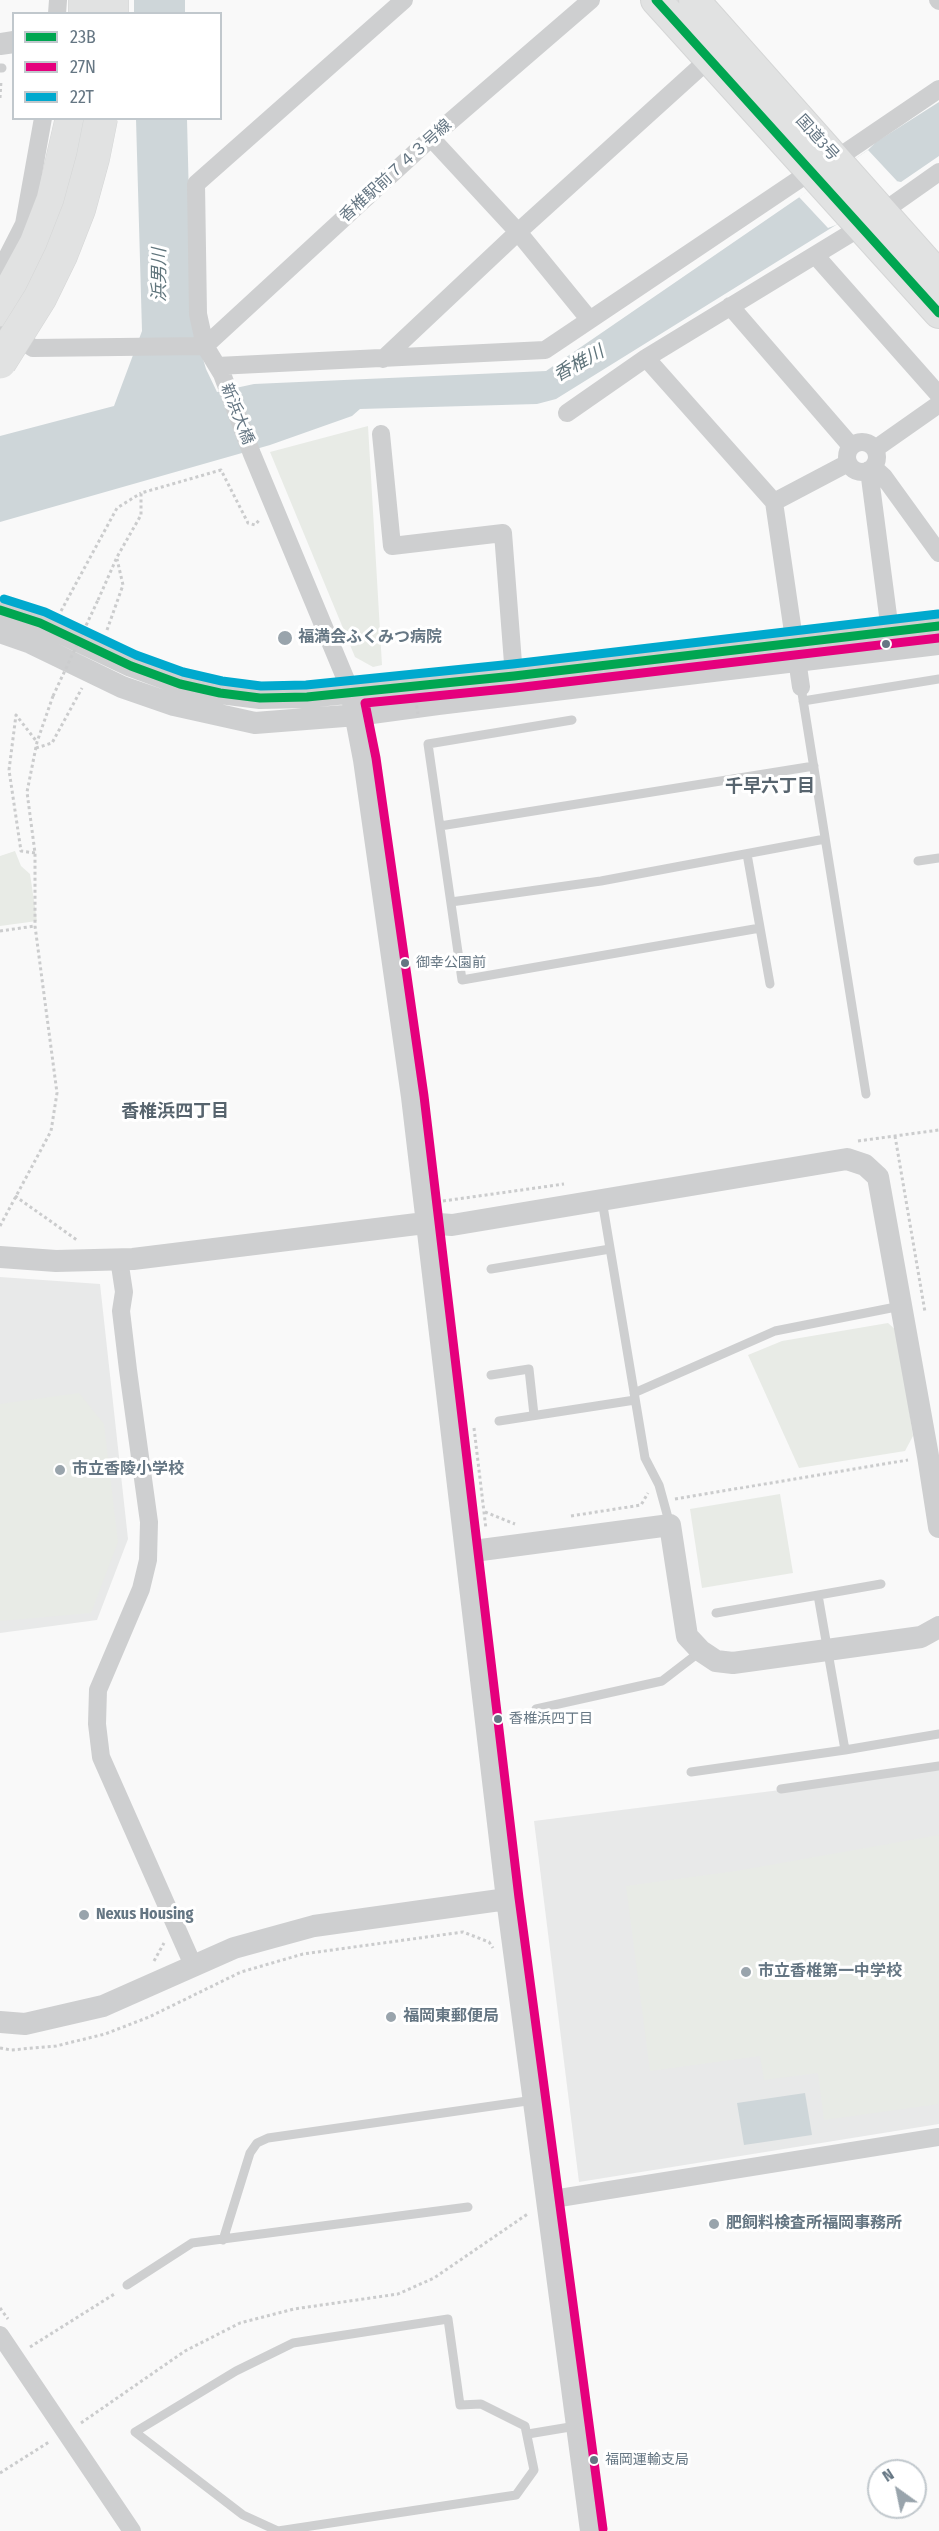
<!DOCTYPE html>
<html>
<head>
<meta charset="utf-8">
<style>
  body { margin:0 }
  #map { position:relative; width:939px; height:2531px; overflow:hidden; background:#f9f9f9; font-family:"Fira Sans Condensed",sans-serif }
  canvas { display:block }
  .legend { position:absolute; left:12px; top:12px; width:210px; height:108px; box-sizing:border-box; background:#fff; border:2px solid #c1c8cd; margin:0; padding:8px 10px; list-style:none; font-size:18px; color:#657683 }
  .legend li { display:flex; align-items:center; gap:12px; height:30px }
  .legend b { width:30px; border:2px solid #c1c8cd }
  .north { position:absolute; left:867px; top:2459px; width:60px; height:60px; box-sizing:border-box; background:#fff; border:2px solid #c1c8cd; border-radius:50%; rotate:327deg; font-size:16px; font-weight:700; line-height:24px; text-align:center; color:#657683 }
  .north::after { content:''; display:block; margin:auto; width:21px; height:27px; background:#99a4ac; clip-path:polygon(50% 0,100% 100%,50% 72%,0 100%) }
</style>
</head>
<body>
<div id="map">
<canvas width="939" height="2531"></canvas>
<ul class="legend">
<li><b style="height:8px;background:#00a651"></b>23B</li>
<li><b style="height:8px;background:#e5007d"></b>27N</li>
<li><b style="height:8px;background:#00a9ce"></b>22T</li>
</ul>
<div class="north">N</div>
</div>
<script>
const g = document.querySelector('canvas').getContext('2d');
g.lineJoin = 'round';
function fillPath(path, color) {
  g.fillStyle = color;
  g.fill(path, 'evenodd');
}
function poly(rows) {
  const path = new Path2D();
  for (const r of rows) {
    if (r.length === 3) {
      path.moveTo(r[0] + r[2], r[1]);
      path.arc(r[0], r[1], r[2], 0, 2 * Math.PI);
      continue;
    }
    path.moveTo(r[0], r[1]);
    for (let i = 2; i < r.length; i += 2) path.lineTo(r[i], r[i + 1]);
  }
  return path;
}
function trace(path, color, width, dash) {
  g.strokeStyle = color;
  g.lineWidth = width;
  g.lineCap = dash ? 'butt' : 'round';
  g.setLineDash(dash || []);
  g.stroke(path);
}
function label(font, color, halo, rows, align = 'center') {
  g.font = font + ' "Fira Sans Condensed","Noto Sans JP",sans-serif';
  g.lineWidth = 6;
  g.setLineDash([]);
  g.textBaseline = 'middle';
  g.strokeStyle = halo;
  g.fillStyle = color;
  for (const [text, x, y, turn = 0] of rows) {
    g.save();
    g.translate(x, y);
    g.rotate((+turn || 0) * Math.PI / 180);
    g.textAlign = isNaN(turn) ? turn : align;
    if (halo) g.strokeText(text, 0, 0);
    g.fillText(text, 0, 0);
    g.restore();
  }
}
fillPath(poly([
  [0,1277,100,1284,128,1539,97,1620,0,1633],
  [939,1770,939,2124,579,2182,534,1821]
]), '#e8e9e9');
fillPath(poly([
  [368,426,382,665,373,667,355,657,270,452],
  [15,851,21,866,30,874,37,921,0,926,0,856],
  [888,1323,897,1331,913,1436,905,1451,799,1468,748,1355,782,1341],
  [79,1393,104,1424,118,1542,91,1613,0,1621,0,1404],
  [780,1494,793,1573,702,1588,690,1509],
  [939,1835,939,2104,824,2120,818,2073,764,2080,760,2056,650,2071,626,1886,736,1871]
]), '#e8ebe6');
fillPath(poly([
  [134,0,185,0,185,13,134,13],
  [939,102,939,156,901,182,896,181,836,225,556,399,537,404,360,409,352,416,270,445,0,522,0,436,114,406,142,331,136,119,187,119,192,321,206,369,217,392,254,384,546,371,868,150,876,142],
  [805,2093,812,2135,744,2145,737,2103]
]), '#ced6d9');
fillPath(poly([
  [868,150,897,181,836,225,828,228,799,197]
]), '#f9f9f9');
const trunk = poly([
  [656,0,939,313],
  [694,0,939,276]
]);
const motorway = poly([
  [85,14,85,0],
  [112,14,112,0],
  [0,310,36,244,53,200,72,118]
]);
trace(trunk, '#d5d6d6', 32);
trace(motorway, '#d5d6d6', 34);
trace(poly([
  [0,98,1,81],
  [98,600,117,557,141,515,141,493,221,470,248,523,255,525,260,519],
  [61,611,117,508,141,493],
  [107,630,123,585,117,559],
  [36,748,52,743,82,688],
  [35,853,21,851,9,770,16,715,37,742],
  [0,931,35,926],
  [895,1136,925,1312],
  [858,1141,939,1130],
  [15,1196,77,1240],
  [443,1201,564,1184],
  [0,1226,51,1131,57,1093,35,926,35,853,27,792,37,742,53,696],
  [474,1428,486,1529],
  [675,1499,908,1460],
  [485,1512,515,1524],
  [571,1516,641,1505,648,1493],
  [154,1961,164,1943],
  [0,2048,11,2050,56,2046,105,2034,149,2017,241,1972,303,1954,463,1932,489,1942,493,1948],
  [0,2308,8,2319],
  [30,2347,116,2293],
  [81,2423,185,2351,240,2323,294,2309,398,2294,434,2278,529,2213],
  [0,2473,49,2442]
]), '#cbcccd', 3, [3, 3]);
trace(poly([
  [0,68,2,68],
  [801,687,866,1094],
  [803,701,939,679],
  [572,720,428,744,462,980,760,928],
  [440,826,814,766],
  [747,854,770,984],
  [918,861,939,858],
  [451,902,601,881,825,839],
  [602,1200,645,1458,659,1485,670,1525],
  [491,1269,610,1249],
  [491,1375,529,1369,534,1415],
  [634,1393,775,1331,901,1306],
  [499,1421,635,1400],
  [818,1595,845,1750],
  [716,1613,881,1584],
  [536,1709,662,1681,701,1651],
  [691,1772,845,1750,939,1734],
  [781,1789,939,1766],
  [223,2240,250,2153,257,2143,268,2138,534,2100],
  [127,2285,192,2243,468,2207],
  [448,2319,460,2405,481,2404,525,2426,534,2470,516,2495,278,2531,243,2515,135,2432,236,2371,293,2343,448,2319],
  [528,2434,576,2426]
]), '#cecfd0', 9);
trace(poly([
  [938,0,939,1],
  [57,14,58,0],
  [431,138,518,232,589,319],
  [836,159,939,89],
  [881,213,939,172],
  [815,255,939,395],
  [0,271,24,224,43,118],
  [730,306,851,446],
  [0,326,33,348,205,346],
  [205,346,431,138,591,0],
  [646,358,774,502,801,687],
  [383,359,518,232,709,59],
  [217,366,545,350,810,172],
  [567,413,646,358,861,227],
  [381,434,392,546,503,533,514,676],
  [862,457,15],
  [875,449,939,404],
  [873,467,884,477,939,553],
  [869,470,890,631],
  [774,502,848,463],
  [351,692,252,454,222,374,205,346,198,314,196,184,404,0],
  [119,1259,124,1292,121,1311,128,1370,149,1522,148,1560,141,1589,98,1690,97,1724,101,1757,193,1965],
  [547,2200,939,2137],
  [0,2335,132,2531]
]), '#cecfd0', 18);
trace(poly([
  [0,44,14,42],
  [0,610,40,623,131,666,180,684,220,693,260,698,307,697,514,676,939,626],
  [0,632,31,643,122,687,174,705,255,723,357,715,438,704,939,644],
  [351,692,364,760,412,1097,507,1899,591,2531],
  [0,1257,56,1261,133,1259,425,1223,452,1225,847,1159,865,1165,878,1177,928,1456,939,1527],
  [466,1552,670,1525,687,1636,701,1651,716,1661,733,1663,921,1637,939,1627],
  [0,2022,25,2024,103,2006,234,1948,314,1926,507,1899]
]), '#cecfd0', 22);
trace(trunk, '#e1e2e2', 30);
trace(motorway, '#e1e2e2', 33);
const motorwayBridge = poly([
  [0,362,40,298,61,255,79,209,93,158,101,118]
]);
trace(motorwayBridge, '#d5d6d6', 34, []);
trace(poly([
  [411,670,418,714],
  [53,696,98,600]
]), '#cbcccd', 3, [3, 3]);
trace(motorwayBridge, '#e1e2e2', 33);
trace(poly([
  [656,0,939,313],
  [0,610,40,623,131,666,180,684,220,693,260,698,307,697,514,676,939,626]
]), '#00a651', 9);
trace(poly([
  [603,2529,519,1898,424,1096,376,758,365,703,515,688,939,638]
]), '#e5007d', 9);
trace(poly([
  [4,599,45,612,136,655,183,672,222,681,261,686,306,685,513,664,938,614]
]), '#00a9ce', 9);
for (const [x, y, r, color] of [
  [285,638,8,"#99a4ac"],
  [886,644,5,"#657683"],
  [405,963,5,"#657683"],
  [60,1470,6,"#99a4ac"],
  [498,1719,5,"#657683"],
  [84,1915,6,"#99a4ac"],
  [746,1972,6,"#99a4ac"],
  [391,2017,6,"#99a4ac"],
  [714,2224,6,"#99a4ac"],
  [594,2460,5,"#657683"]
]) {
  const dot = new Path2D();
  dot.arc(x, y, r, 0, 2 * Math.PI);
  g.fillStyle = color;
  g.fill(dot);
  trace(dot, '#fff', 2);
}
label('14px', '#657683', '#fff', [
  ["御幸公園前",416,963],
  ["香椎浜四丁目",509,1719],
  ["福岡運輸支局",605,2460]
], 'left');
label('16px', '#657683', '#fff', [
  ["国道3号",817,138,48],
  ["香椎駅前７４３号線",396,171,-42],
  ["新浜大橋",237,414,69]
]);
label('bold 16px', '#657683', '#fff', [
  ["福満会ふくみつ病院",298,638],
  ["市立香陵小学校",72,1470],
  ["Nexus Housing",96,1915],
  ["市立香椎第一中学校",758,1972],
  ["福岡東郵便局",403,2017],
  ["肥飼料検査所福岡事務所",726,2224]
], 'left');
label('italic 18px', '#60757c', '#fff', [
  ["浜男川",160,275,-90],
  ["香椎川",579,364,-29]
]);
label('bold 18px', '#57646e', '#fff', [
  ["千早六丁目",770,787],
  ["香椎浜四丁目",175,1112]
]);
</script>
</body>
</html>
